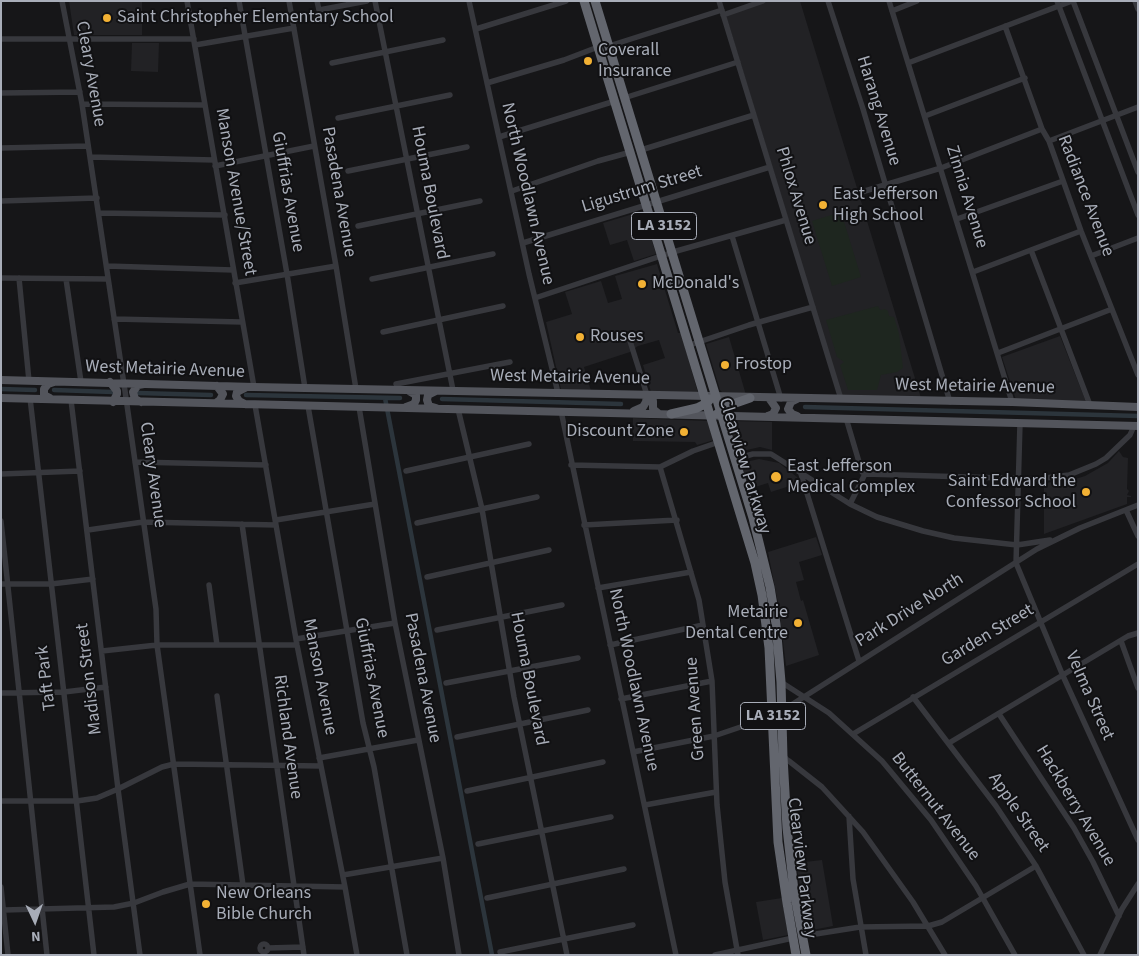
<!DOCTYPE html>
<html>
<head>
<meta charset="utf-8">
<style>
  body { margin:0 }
  #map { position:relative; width:1139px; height:956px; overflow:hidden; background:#161618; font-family:"Source Sans 3",sans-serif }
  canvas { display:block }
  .frame { position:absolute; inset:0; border:2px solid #a8adb8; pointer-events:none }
  .north { position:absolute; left:10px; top:896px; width:50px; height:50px; -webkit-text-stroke:4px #111113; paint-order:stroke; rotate:177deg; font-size:14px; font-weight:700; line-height:20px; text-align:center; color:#a8adb8 }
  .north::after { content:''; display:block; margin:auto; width:18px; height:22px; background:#a8adb8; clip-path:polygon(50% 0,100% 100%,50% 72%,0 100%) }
</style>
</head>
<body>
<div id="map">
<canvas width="1139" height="956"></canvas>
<div class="frame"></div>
<div class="north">N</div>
</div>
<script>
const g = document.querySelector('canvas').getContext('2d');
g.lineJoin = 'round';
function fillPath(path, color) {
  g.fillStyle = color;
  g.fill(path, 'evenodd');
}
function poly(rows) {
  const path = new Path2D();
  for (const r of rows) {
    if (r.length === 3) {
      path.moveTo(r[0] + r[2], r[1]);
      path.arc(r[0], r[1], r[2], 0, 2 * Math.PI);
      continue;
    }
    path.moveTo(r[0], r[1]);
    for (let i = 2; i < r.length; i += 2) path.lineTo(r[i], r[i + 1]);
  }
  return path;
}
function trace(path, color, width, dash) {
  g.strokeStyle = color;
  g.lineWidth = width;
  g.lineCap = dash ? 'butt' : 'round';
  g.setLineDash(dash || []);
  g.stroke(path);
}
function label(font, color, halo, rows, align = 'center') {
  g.font = font + ' "Source Sans 3",sans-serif';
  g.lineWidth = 4;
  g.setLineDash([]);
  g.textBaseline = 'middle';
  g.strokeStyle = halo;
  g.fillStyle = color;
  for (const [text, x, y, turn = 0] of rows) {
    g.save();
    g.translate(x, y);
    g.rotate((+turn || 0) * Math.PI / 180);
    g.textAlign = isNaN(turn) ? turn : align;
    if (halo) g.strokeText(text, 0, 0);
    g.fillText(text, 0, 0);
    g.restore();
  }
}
fillPath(poly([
  [69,1,142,1,142,35,74,35],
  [761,1,800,1,921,398,842,397,725,12],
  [132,43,159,43,158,72,131,71],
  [643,211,656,254,634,261,627,240,610,245,603,223],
  [657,264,678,333,681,333,698,393,651,392,643,365,665,358,659,340,638,346,630,352,584,367,591,391,561,389,546,322,572,314,565,292,601,281,608,303,622,299,615,276],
  [1060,336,1086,402,1016,400,1002,357],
  [729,337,746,395,723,393,720,390,706,344],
  [633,418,707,421,714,440,697,445,695,442,633,441],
  [730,421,772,422,772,450,760,447,738,452,729,422],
  [1119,451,1123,457,1128,458,1127,489,1129,491,1127,495,1131,496,1131,497,1127,497,1127,504,1044,534,1044,483,1072,480,1085,476,1108,463],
  [759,459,779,463,797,477,799,483,771,492,768,483,749,489,741,463],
  [816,537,822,555,799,562,804,580,796,582,801,601,803,600,819,655,786,666,779,608,768,552],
  [822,860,833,926,807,931,796,863],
  [782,898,788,935,763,940,756,902]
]), '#222225');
fillPath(poly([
  [841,212,861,277,832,286,812,221],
  [878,306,880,310,885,309,888,311,889,316,894,317,899,334,903,368,897,372,881,375,877,390,848,390,840,365,844,362,837,357,826,320]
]), '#1e261f');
trace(poly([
  [1,389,35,390],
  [54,390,113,392],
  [138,393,211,395],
  [246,395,400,398],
  [385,398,492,955],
  [442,399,621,404],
  [805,407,1138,416]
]), '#2c353c', 4.5);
trace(poly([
  [62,1,82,104,125,391,156,609,157,645,200,955],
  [187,1,254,387],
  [239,1,287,274,305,388],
  [289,1,336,266,356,389],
  [317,1,319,10,367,1],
  [375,1,453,390],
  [469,1,529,274,558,393],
  [719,1,841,399],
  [828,1,863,109,950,402],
  [889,1,1012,402],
  [1057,1,1138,215],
  [1073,1,1138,172],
  [1135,1,1138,9],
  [892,11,917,1],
  [723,15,763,1],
  [1005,26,1042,129,1049,141,1081,231,1138,375],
  [476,29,566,1],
  [1,39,194,39],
  [195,45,294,28],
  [609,46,722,10],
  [332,63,443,40],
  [908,63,1072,1],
  [487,83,564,60,598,47],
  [1,93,80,92],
  [624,98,738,62],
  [82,104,204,105],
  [925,116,1025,78],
  [338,118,450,95],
  [499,137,615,101],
  [1049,141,1138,107],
  [1,148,88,146],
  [641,150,754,115],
  [90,157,214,160],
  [215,166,314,146],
  [348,171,467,147],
  [512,191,598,161,631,152],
  [855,194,941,168,1042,129],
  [1,201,97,198],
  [99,213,225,215],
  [957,219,1063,181],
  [358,226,480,201],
  [732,236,781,399],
  [523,243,770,167],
  [1031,250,1090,405],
  [1091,256,1138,238],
  [107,266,233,270],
  [973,272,1081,231],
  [1,278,108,279],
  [19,278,29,381],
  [66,279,81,382],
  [372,279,493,254],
  [235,283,336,266],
  [535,298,673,252,786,220],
  [114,319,242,322],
  [383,332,503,306],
  [630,341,647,395],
  [690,345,749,325,813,307],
  [998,353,1112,309],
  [396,384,510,362],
  [30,398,94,955],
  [71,400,118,789,140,955],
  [255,405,297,645,345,887,357,955],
  [308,406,363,723,374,767,407,955],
  [359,407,395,623,443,858,459,955],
  [458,409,482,509,514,697,567,955],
  [561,411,676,955],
  [846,418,862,472,865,474],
  [1020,423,1016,563,1063,676,1138,840],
  [735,459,753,454,771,454,850,504,877,517,923,531,954,538,1017,545,1050,540],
  [135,462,266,465],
  [571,465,660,467,693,451,719,442],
  [660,467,699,600,703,625,712,681,717,805,725,882,738,955],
  [406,471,529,444],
  [1,474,80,471],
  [801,474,859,661],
  [865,474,1037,479,1069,475,1096,464,1106,458,1130,435,1134,426],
  [850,504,865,474],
  [1126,510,1138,536],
  [276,520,375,504],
  [1,521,47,955],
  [417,523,537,497],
  [242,524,304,955],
  [584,525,677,520],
  [88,530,143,522,276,525],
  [427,577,549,550],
  [1,584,51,584,93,579],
  [209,585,217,645],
  [598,588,691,572],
  [437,630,562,605],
  [296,639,395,623],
  [1121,641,1138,688],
  [610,645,703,625],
  [102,651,157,645,297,645],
  [781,682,829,713,882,761,931,820,976,886,1015,955],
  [446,683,578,658],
  [1,693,64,692,106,687],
  [217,696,243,885],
  [913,697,996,806,1036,866,1084,955],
  [621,699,712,681],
  [782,708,788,707,1037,549,1080,528,1138,505],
  [999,714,1074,828,1093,862,1119,916],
  [853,734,1138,564],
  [457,737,588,710],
  [949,743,1128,636,1138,633],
  [633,752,714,736,773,716],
  [783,757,789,761,822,787,863,832,913,902,945,955],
  [319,758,418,740],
  [467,791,603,762],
  [1,801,77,801,97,798,118,789,162,767,174,764,321,766],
  [645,805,716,792],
  [849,816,853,879,866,955],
  [478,844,611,817],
  [343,875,443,858],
  [1,887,8,955],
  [487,898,624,869],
  [4,910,114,907,134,903,163,892,190,884,345,887],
  [803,936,860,927,928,926,942,922,1036,866],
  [264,948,4],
  [268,948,303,947],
  [500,952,633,925],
  [715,955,793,938],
  [1100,955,1122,909,1138,884]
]), '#37383d', 5.5);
trace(poly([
  [1,380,254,387,1012,402,1138,407],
  [110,382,117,391,117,394,113,402],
  [436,391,428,395,427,400,429,406,436,408],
  [1,398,1138,426],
  [50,398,44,395,44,389,48,384,54,382],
  [653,401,653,409,658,413],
  [141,402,135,399,133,392,138,385,144,384],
  [216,403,220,400,223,394,217,386],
  [245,404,239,401,236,396,237,392,245,388],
  [406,407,414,404,416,400,416,395,409,391],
  [634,411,643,407,646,402,647,395],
  [768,416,773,414,776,408,769,398],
  [797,416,792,414,788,409,791,402,797,399]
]), '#53555c', 8);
trace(poly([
  [584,1,755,563,762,595,769,648,778,842,787,903,796,955],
  [595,1,753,518,770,587,776,624,781,682,783,757,787,828,794,891,806,955],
  [671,414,697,408,707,403,710,399],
  [717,414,727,406,750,398]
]), '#63666e', 9);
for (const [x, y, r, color] of [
  [107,18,5,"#f2b134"],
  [588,61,5,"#f2b134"],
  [823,205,5,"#f2b134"],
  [642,284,5,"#f2b134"],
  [580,337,5,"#f2b134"],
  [725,365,5,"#f2b134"],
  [684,432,5,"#f2b134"],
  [776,477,6,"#f2b134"],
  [1086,492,5,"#f2b134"],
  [798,623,5,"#f2b134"],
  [206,904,5,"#f2b134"]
]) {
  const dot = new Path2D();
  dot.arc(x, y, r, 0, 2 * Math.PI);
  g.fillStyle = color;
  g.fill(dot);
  trace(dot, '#111113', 2);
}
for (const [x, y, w] of [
  [664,226,65],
  [773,716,65]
]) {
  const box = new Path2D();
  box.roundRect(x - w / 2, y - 13.5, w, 27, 4);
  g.fillStyle = '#111113';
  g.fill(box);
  trace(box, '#a8adb8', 1);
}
label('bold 16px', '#a8adb8', null, [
  ["LA 3152",664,226],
  ["LA 3152",773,716]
]);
label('18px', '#a8adb8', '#111113', [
  ["Saint Christopher Elementary School",117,18],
  ["Coverall",598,51],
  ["Insurance",598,72],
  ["East Jefferson",833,195],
  ["High School",833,216],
  ["McDonald's",652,284],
  ["Rouses",590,337],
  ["Frostop",735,365],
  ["Discount Zone",674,432,"right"],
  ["East Jefferson",787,467],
  ["Medical Complex",787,488],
  ["Saint Edward the",1076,482,"right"],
  ["Confessor School",1076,503,"right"],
  ["Metairie",788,613,"right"],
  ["Dental Centre",788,634,"right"],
  ["New Orleans",216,894],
  ["Bible Church",216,915]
], 'left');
label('18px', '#a8adb8', '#111113', [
  ["Cleary Avenue",90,74,80],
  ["Harang Avenue",878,111,73],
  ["Ligustrum Street",642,190,-17],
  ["Manson Avenue/Street",235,192,80],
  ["Giuffrias Avenue",287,192,80],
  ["Pasadena Avenue",338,192,80],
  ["Houma Boulevard",429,193,79],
  ["North Woodlawn Avenue",527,194,77],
  ["Phlox Avenue",795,196,73],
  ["Radiance Avenue",1085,196,69],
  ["Zinnia Avenue",966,197,73],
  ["West Metairie Avenue",165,370,2],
  ["West Metairie Avenue",570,378,1],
  ["West Metairie Avenue",975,387,1],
  ["Clearview Parkway",744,466,73],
  ["Cleary Avenue",152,475,82],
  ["Park Drive North",910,611,-32],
  ["Garden Street",988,636,-31],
  ["Manson Avenue",319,677,79],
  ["Taft Park",47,678,-97],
  ["Giuffrias Avenue",371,678,79],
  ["Pasadena Avenue",422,678,79],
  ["Madison Street",90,679,-97],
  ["Houma Boulevard",528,679,79],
  ["North Woodlawn Avenue",633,680,78],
  ["Velma Street",1089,696,66],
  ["Green Avenue",696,709,-94],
  ["Richland Avenue",287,737,82],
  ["Hackberry Avenue",1075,806,59],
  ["Butternut Avenue",935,807,52],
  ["Apple Street",1018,813,55],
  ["Clearview Parkway",801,868,83]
]);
</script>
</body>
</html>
